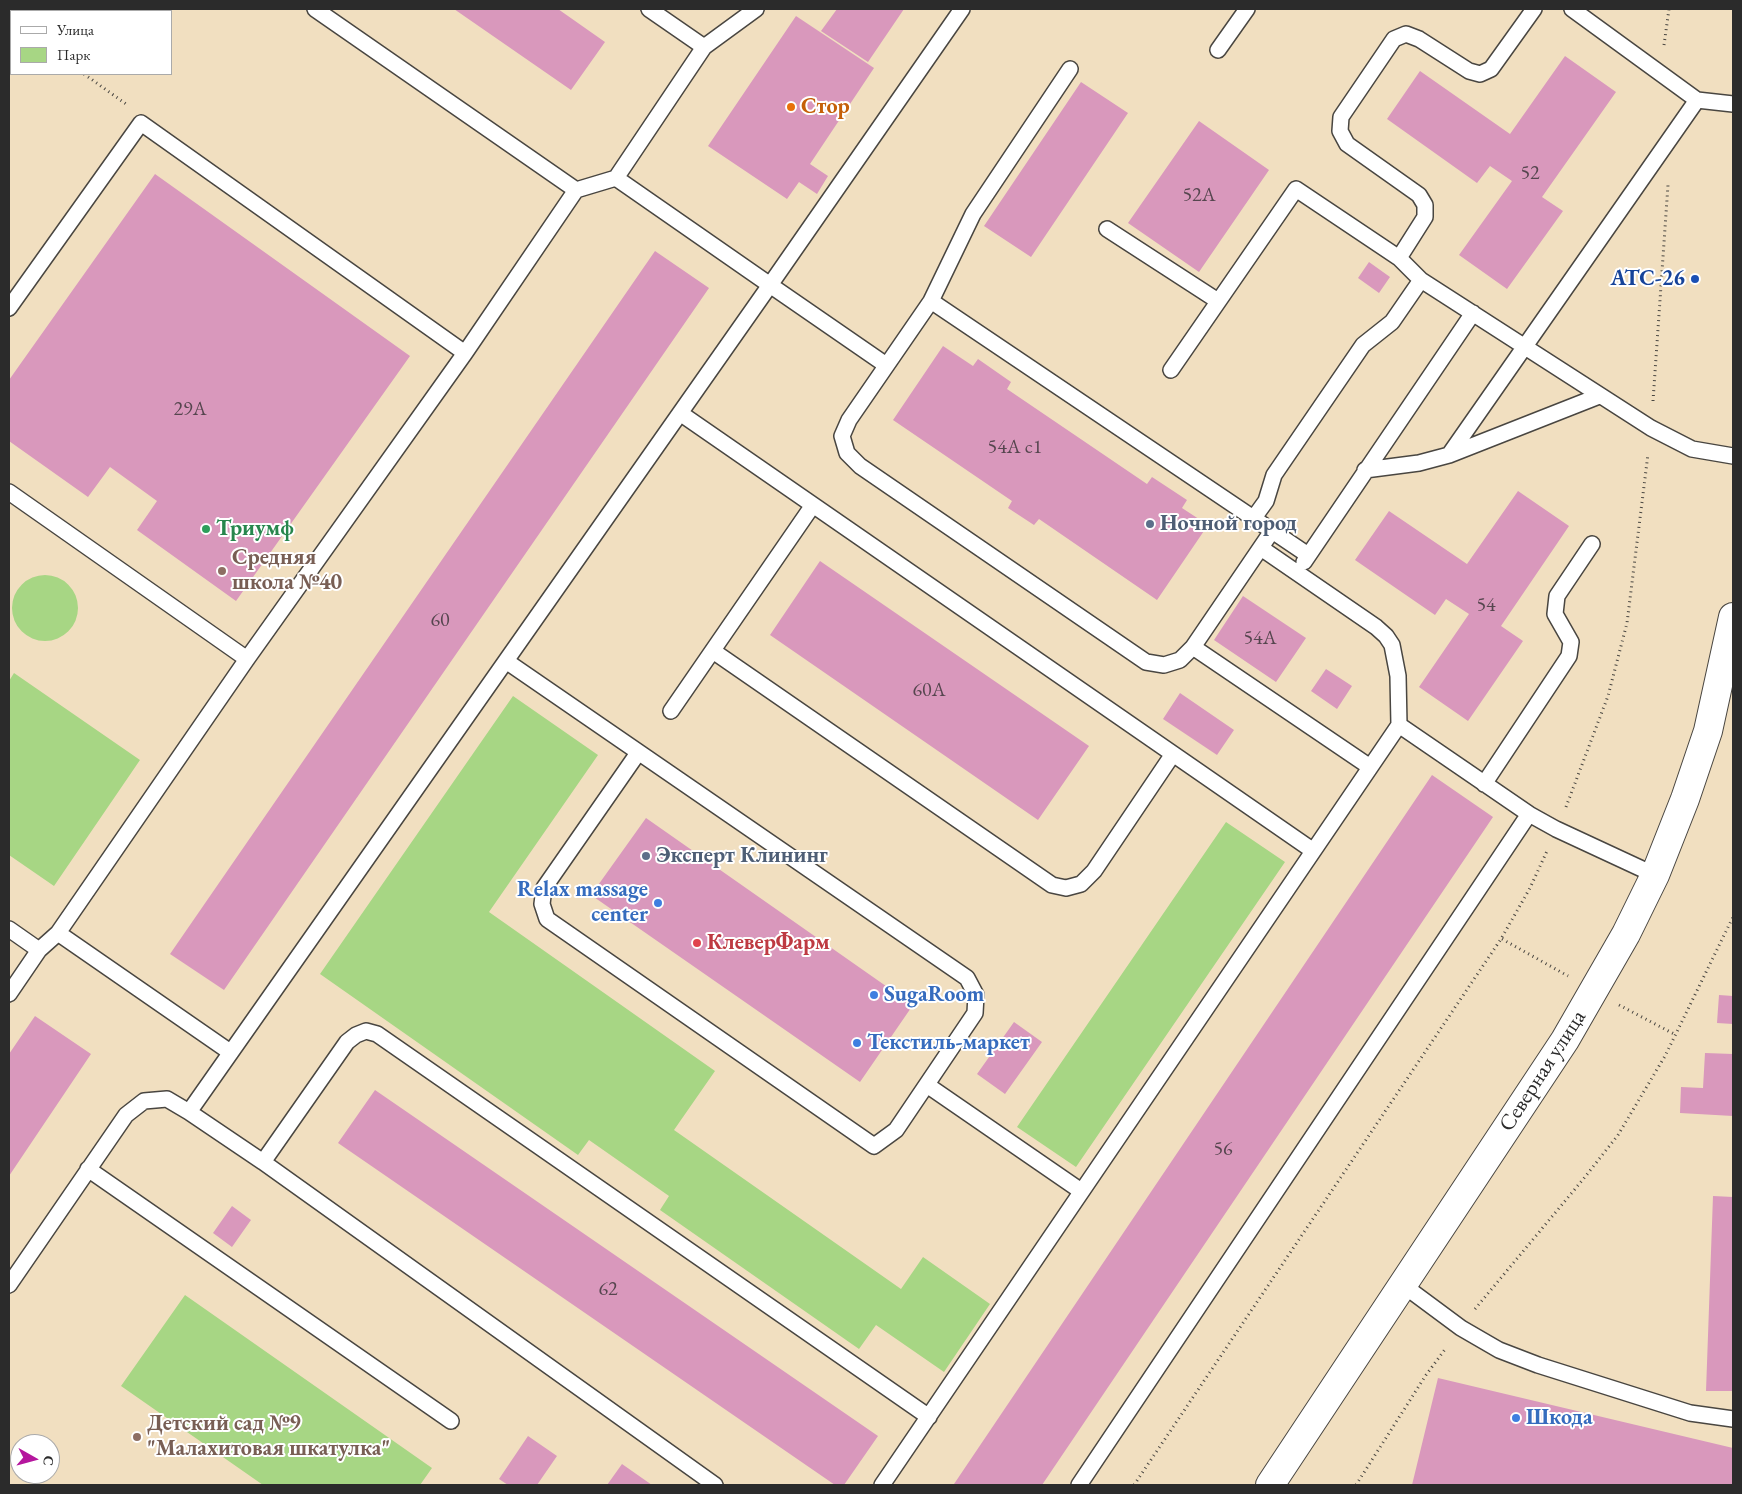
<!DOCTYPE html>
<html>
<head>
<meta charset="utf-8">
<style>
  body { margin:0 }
  #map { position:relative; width:1742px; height:1494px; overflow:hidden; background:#f1dfc0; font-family:"EB Garamond",serif }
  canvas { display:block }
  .frame { position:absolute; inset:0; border:10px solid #2b2b2b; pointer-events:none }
  .legend { position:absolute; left:10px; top:10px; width:162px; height:65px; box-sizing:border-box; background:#fff; border:1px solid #aaa; margin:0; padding:6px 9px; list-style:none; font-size:15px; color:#2b2b2b }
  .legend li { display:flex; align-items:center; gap:10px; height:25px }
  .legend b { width:25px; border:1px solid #aaa }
  .north { position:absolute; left:10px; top:1434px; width:50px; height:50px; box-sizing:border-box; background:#fff; border:1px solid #aaa; border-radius:50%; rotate:97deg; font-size:14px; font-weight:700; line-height:20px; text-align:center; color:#2b2b2b }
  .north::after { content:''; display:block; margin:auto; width:18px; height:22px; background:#b5179e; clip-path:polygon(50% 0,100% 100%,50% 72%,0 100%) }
</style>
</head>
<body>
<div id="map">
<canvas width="1742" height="1494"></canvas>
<div class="frame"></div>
<ul class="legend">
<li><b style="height:6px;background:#fff"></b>Улица</li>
<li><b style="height:14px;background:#a7d684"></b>Парк</li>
</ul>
<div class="north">С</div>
</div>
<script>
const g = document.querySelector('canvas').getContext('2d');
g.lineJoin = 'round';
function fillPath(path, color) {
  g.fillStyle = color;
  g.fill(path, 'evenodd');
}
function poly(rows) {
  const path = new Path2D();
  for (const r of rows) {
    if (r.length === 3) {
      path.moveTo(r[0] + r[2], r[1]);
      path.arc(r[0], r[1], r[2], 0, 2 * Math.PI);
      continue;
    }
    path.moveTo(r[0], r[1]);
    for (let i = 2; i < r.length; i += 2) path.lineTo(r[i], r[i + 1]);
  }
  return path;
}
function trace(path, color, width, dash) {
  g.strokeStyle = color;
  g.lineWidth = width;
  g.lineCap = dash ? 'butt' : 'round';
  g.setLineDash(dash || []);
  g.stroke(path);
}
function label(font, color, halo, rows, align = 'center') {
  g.font = font + ' "EB Garamond",serif';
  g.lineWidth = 4;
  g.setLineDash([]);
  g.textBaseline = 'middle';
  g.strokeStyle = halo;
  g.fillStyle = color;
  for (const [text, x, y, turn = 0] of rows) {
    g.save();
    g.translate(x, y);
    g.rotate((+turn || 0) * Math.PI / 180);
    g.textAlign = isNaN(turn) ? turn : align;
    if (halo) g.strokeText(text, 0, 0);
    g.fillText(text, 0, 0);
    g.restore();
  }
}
fillPath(poly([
  [45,608,33],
  [14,673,140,760,54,886,9,855,9,681],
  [513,696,598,755,489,912,715,1071,674,1130,901,1289,923,1257,990,1304,944,1372,876,1325,859,1349,660,1210,669,1196,589,1140,578,1155,320,974],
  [1226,822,1285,862,1076,1167,1017,1127],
  [185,1295,432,1468,420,1485,263,1485,121,1386]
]), '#a7d684');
fillPath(poly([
  [454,9,558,9,605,42,571,90],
  [837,9,904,9,868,62,821,31],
  [796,16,874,68,810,164,828,176,817,194,799,182,787,199,708,146],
  [1565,56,1616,92,1542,197,1563,211,1507,289,1459,255,1512,181,1490,166,1477,183,1387,119,1420,71,1510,134],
  [1081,82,1128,113,1031,257,984,226],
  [1199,121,1269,170,1199,272,1128,223],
  [155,174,410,356,236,601,137,530,157,501,110,467,88,497,9,441,9,380],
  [655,251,709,288,224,990,170,954],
  [1369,262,1390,277,1379,293,1358,278],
  [943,346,973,366,978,359,1011,382,1007,389,1147,484,1152,477,1187,500,1182,508,1208,525,1157,600,1039,519,1034,525,1008,508,1012,501,893,420],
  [1518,491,1569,526,1501,626,1523,641,1468,721,1419,687,1469,614,1446,599,1435,615,1355,560,1389,511,1467,564],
  [820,561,1089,746,1038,820,770,635],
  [1243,596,1306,638,1276,682,1214,640],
  [1326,669,1352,686,1337,709,1311,691],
  [1180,693,1234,730,1217,755,1163,719],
  [1432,775,1493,817,1042,1485,956,1485,954,1484],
  [646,818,913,1005,860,1082,591,895],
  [1719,995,1733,996,1733,1024,1717,1023],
  [35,1016,91,1054,9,1176,9,1054],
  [1014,1022,1042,1042,1005,1094,977,1074],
  [1705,1053,1733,1054,1733,1116,1680,1113,1681,1087,1703,1088],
  [375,1090,878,1436,844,1485,835,1485,338,1143],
  [1713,1196,1733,1197,1733,1391,1706,1391],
  [232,1206,251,1220,232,1247,213,1233],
  [1438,1378,1733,1448,1733,1485,1412,1485],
  [528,1436,557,1456,537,1485,508,1485,499,1479],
  [622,1464,652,1485,607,1485]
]), '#d998bc');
const service = poly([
  [315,9,576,190,616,178,770,285,962,9],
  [649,9,704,47],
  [1572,9,1697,100,1733,104],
  [47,11,48,9],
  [1218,50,1247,9],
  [9,66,11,63],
  [1070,69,973,214,931,301,849,420,842,436,847,453,860,466,1146,662,1164,665,1180,660,1193,647,1272,531],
  [616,178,704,47,756,9],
  [1107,229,1218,301],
  [1399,258,1425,217,1425,205,1419,195,1347,144,1340,131,1341,117,1394,39,1406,34,1419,39,1469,71,1480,74,1491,69,1534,9],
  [931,301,1308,555],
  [9,308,141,123,465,353],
  [1171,370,1296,189,1399,258,1421,280,1651,428,1692,449,1733,456],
  [680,413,1312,850],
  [1449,455,1697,100],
  [1365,470,1419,463,1449,455,1599,396],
  [9,492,247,659],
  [1253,519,1266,501,1274,475,1363,345,1392,322,1421,280],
  [1304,562,1473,313],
  [1193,647,1370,767],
  [713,651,1052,885,1066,888,1081,884,1094,871,1173,754],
  [506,661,967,978,976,995,975,1013,896,1130,874,1146,547,919,542,904,544,888,638,753],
  [671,711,813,505],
  [1399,725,1529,814],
  [1484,784,1569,656,1571,642,1555,614,1557,596,1592,544],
  [9,929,39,950],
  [58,933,230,1052],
  [9,994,39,950,58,933,247,659,465,353,576,190],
  [927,1085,1081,1191],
  [263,1162,189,1112,770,285,886,365],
  [88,1169,451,1421],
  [9,1285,126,1115,144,1101,167,1099,189,1112],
  [1403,1285,1461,1328,1499,1350,1538,1365,1690,1413,1733,1419],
  [715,1485,263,1162,347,1042,356,1035,366,1031,377,1034,929,1417],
  [882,1485,1399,725,1398,676,1392,645,1386,636,1376,627,1261,548],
  [1079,1485,1529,814,1556,829,1655,875]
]);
const secondary = poly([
  [1270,1485,1565,1040,1626,934,1655,875,1685,799,1708,731,1733,617]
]);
trace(service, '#494641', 18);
trace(secondary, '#494641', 30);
trace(poly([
  [1664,45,1669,9],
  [84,74,126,104],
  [1653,401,1668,185],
  [1566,807,1608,696,1627,623,1648,454],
  [1502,939,1568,976],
  [1619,1005,1676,1035],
  [1475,1309,1585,1177,1618,1135,1665,1056,1733,917],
  [1134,1485,1501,939,1530,888,1547,851],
  [1356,1485,1426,1375,1446,1348]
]), '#494641', 3, [1, 4]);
trace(service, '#fff', 15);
trace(secondary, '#fff', 28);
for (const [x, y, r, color] of [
  [791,107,5,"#e8710a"],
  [1695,279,5,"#1a4fb4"],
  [1150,524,5,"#5c6f8a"],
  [206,529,5,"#2e9e5b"],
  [222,571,5,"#8d6e63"],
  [646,856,5,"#5c6f8a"],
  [658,903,5,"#3f7fe0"],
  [697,943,5,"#e0444e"],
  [874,995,5,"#3f7fe0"],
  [857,1043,5,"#3f7fe0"],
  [1516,1418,5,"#3f7fe0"],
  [137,1437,5,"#8d6e63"]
]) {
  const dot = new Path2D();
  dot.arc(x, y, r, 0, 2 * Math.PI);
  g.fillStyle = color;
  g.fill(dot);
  trace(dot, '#fff', 2);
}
label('20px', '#56464f', null, [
  ["52",1530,174],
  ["52А",1199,196],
  ["29А",190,410],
  ["54А с1",1015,448],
  ["54",1486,606],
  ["60",440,621],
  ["54А",1260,639],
  ["60А",929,691],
  ["56",1223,1150],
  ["62",608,1290]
]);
label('bold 22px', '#c56008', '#fff', [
  ["Стор",801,107]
], 'left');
label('bold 22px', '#164399', '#fff', [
  ["АТС-26",1685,279]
], 'right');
label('bold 22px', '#4e5e75', '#fff', [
  ["Ночной город",1160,524],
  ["Эксперт Клининг",656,856]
], 'left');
label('bold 22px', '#27864d', '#fff', [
  ["Триумф",216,529]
], 'left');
label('bold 22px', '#785e54', '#fff', [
  ["Средняя",232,558],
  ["школа №40",232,583],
  ["Детский сад №9",147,1424],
  ["\"Малахитовая шкатулка\"",147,1449]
], 'left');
label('bold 22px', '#366cbe', '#fff', [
  ["Relax massage",648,890,"right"],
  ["center",648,915,"right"],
  ["SugaRoom",884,995],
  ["Текстиль-маркет",867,1043],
  ["Шкода",1526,1418]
], 'left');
label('bold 22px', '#be3a42', '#fff', [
  ["КлеверФарм",707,943]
], 'left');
label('22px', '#2b2b2b', '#fff', [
  ["Северная улица",1543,1071,-57]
]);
</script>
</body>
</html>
